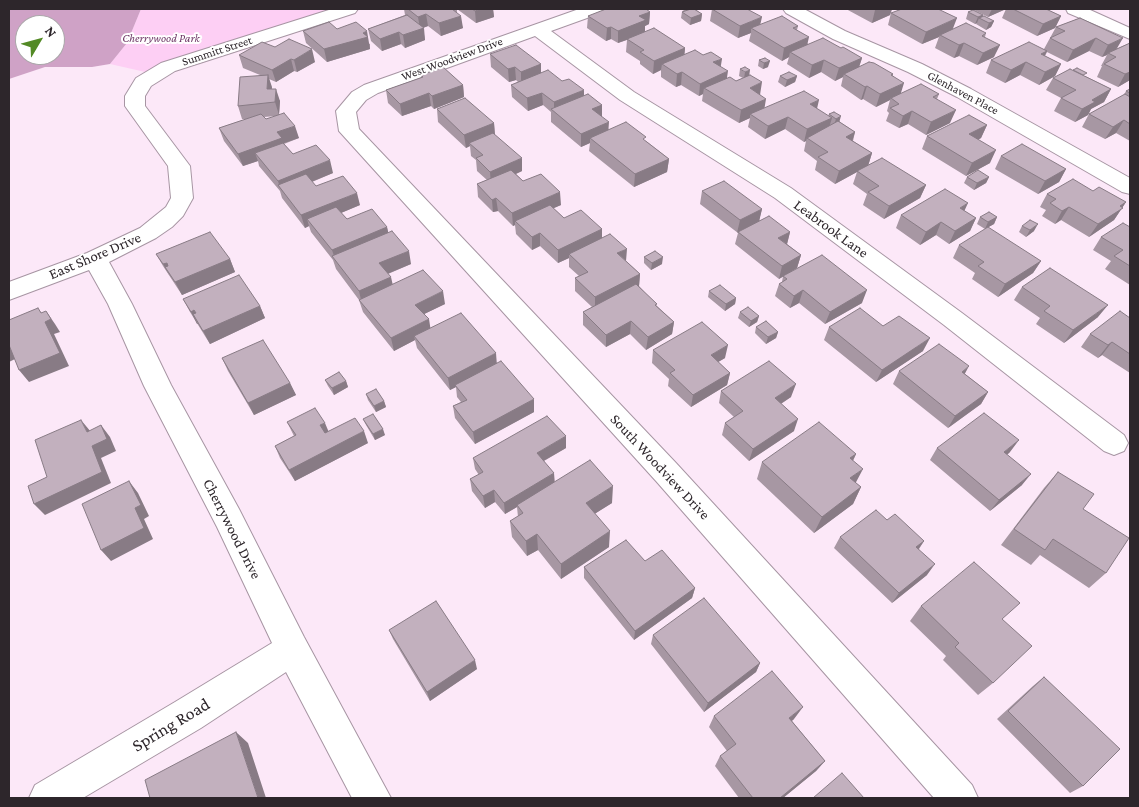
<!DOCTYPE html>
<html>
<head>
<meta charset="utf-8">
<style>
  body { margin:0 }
  #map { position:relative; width:1139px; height:807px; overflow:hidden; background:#fce8f8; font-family:"Crimson Pro",serif }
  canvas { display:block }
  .frame { position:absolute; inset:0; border:10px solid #2d262b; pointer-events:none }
  .north { position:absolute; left:15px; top:15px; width:50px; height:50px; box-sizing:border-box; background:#fff; border:1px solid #aba8aa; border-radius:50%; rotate:53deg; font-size:14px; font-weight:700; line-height:20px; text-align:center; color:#2d262b }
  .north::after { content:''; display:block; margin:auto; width:18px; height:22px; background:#538a25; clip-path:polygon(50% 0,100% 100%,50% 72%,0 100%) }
</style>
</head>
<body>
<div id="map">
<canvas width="1139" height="807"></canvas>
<div class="frame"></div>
<div class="north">N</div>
</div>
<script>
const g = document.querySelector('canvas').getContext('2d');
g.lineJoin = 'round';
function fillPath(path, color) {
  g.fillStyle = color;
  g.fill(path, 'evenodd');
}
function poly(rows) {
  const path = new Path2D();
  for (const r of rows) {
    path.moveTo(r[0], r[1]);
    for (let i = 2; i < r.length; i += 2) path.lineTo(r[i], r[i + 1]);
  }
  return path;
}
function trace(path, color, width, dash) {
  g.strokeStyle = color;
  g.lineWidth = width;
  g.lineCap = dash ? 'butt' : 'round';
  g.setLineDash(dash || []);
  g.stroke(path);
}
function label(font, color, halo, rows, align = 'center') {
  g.font = font + ' "Crimson Pro",serif';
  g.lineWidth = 4;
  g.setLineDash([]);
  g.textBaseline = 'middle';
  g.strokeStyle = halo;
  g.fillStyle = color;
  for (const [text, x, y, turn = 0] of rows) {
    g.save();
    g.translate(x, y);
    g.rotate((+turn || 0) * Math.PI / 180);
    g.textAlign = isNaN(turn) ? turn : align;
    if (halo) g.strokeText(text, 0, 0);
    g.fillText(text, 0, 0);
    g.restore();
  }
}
fillPath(poly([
  [141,9,349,9,154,74,110,64,127,43]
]), '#fdcff4');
fillPath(poly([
  [9,9,141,9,127,43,110,64,92,67,45,67,9,79],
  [25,25,55,25,55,55,25,55]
]), '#cfa2c6');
const minor = poly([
  [332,9,358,9,355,13,175,71,151,86,145,96,145,106,190,166,193,198,183,216,172,227,156,238,109,262,132,304,171,385,239,509,304,637,391,798,352,798,286,672,201,728,83,798,29,798,35,785,175,702,272,643,217,527,144,386,108,304,89,270,9,300,9,282,87,253,140,228,166,207,171,198,168,166,125,106,125,96,136,78,161,63,332,9],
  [579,9,604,9,601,13,551,31,634,92,791,188,962,313,1124,435,1128,443,1124,451,1114,455,1104,451,944,325,775,198,620,100,535,36,378,93,366,100,356,112,359,129,676,463,972,785,978,798,934,798,656,481,339,131,336,111,352,92,364,85,579,9],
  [783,9,804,9,845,31,922,64,971,89,1130,178,1130,194,1122,192,957,97,908,72,833,39,786,13,783,9],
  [1066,9,1088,9,1130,28,1130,39,1068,13,1066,9]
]);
trace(minor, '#a795a3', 2);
fillPath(minor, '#fff');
fillPath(poly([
  [404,9,457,9,457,13,463,28,441,36,428,26,423,28,425,40,405,48,401,44,382,51,371,41,368,29,405,15],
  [457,9,493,9,494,17,476,23],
  [681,9,696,9,695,9,702,14,701,21,690,25,681,18,682,12,684,11],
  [712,9,760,25,798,26,797,30,808,44,841,48,862,58,859,67,893,74,893,76,901,94,939,94,937,99,950,123,926,135,908,124,899,128,886,121,889,113,887,111,890,100,876,107,863,99,861,100,841,86,843,77,835,81,821,72,809,78,787,64,789,57,782,61,749,41,751,33,738,38,710,21],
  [846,9,892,9,890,15,872,23],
  [972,9,1046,9,1061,16,1055,28,1037,36,1002,18,1006,9,988,17],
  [650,12,649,24,645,26,645,32,685,48,684,55,721,67,727,78,736,81,743,78,739,76,740,69,749,75,760,94,764,108,817,109,828,116,829,114,834,112,840,122,855,132,853,141,872,153,868,166,926,185,920,198,884,219,863,205,867,194,853,184,857,172,835,184,815,170,817,161,804,151,806,141,804,142,785,129,765,139,748,127,750,118,739,123,702,101,703,94,699,96,681,85,676,87,661,77,661,70,653,74,640,64,640,61,626,52,627,40,618,43,611,39,606,41,587,28,588,16],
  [968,12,983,15,982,17,994,21,991,27,986,30,976,24,977,23,975,24,966,19],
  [891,13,953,29,986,33,985,37,994,57,977,65,959,56,954,58,935,48,939,37,922,44,888,25],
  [1080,18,1116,49,1130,43,1130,80,1118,87,1097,77,1102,66,1101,66,1107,55,1102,57,1089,51,1067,62,1047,52,1045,56,1061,64,1055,76,1039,85,1020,75,1005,83,986,73,991,60,1044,49,1056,27],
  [337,29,370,44,370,49,327,62,306,43,303,31],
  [275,47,315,62,297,72,294,71,276,82,269,79,271,89,280,101,279,114,299,138,284,144,293,154,333,173,312,182,316,186,360,205,341,213,347,219,387,227,388,233,411,264,388,274,392,284,445,304,424,314,430,328,497,363,534,412,475,444,455,418,453,406,461,402,457,397,456,387,450,390,417,348,415,340,394,351,363,312,359,300,336,269,333,260,311,232,309,226,305,228,282,198,280,191,259,166,258,161,243,166,224,141,219,128,246,119,242,119,238,106,260,75,243,68,239,55],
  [276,116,266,119,264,117],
  [490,54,541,64,541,73,562,81,584,96,602,105,602,117,609,130,646,141,669,159,667,172,634,187,589,151,590,143,581,147,551,122,551,112,543,105,528,111,512,97,511,85,518,82,516,80,509,82,491,67],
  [765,58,768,67,763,69,758,66,759,60],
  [421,75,463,85,464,97,434,109,431,106,402,116,388,103,386,90,421,78],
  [780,76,797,76,795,82,785,87,778,82],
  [1085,76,1111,89,1104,102,1091,109,1088,115,1075,122,1054,111,1061,98,1046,90,1053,78],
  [1130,89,1130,141,1116,133,1105,139,1082,127,1089,114,1124,95,1126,91],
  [437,109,494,123,495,135,522,171,516,174,523,181,561,205,553,208,564,218,602,229,602,238,640,274,639,286,657,306,674,322,672,334,646,350,630,334,606,347,583,325,583,312,592,307,575,291,575,278,579,276,569,267,569,258,558,263,540,246,532,250,516,234,515,225,513,226,498,211,493,212,478,197,477,184,487,180,477,171,476,160,471,156,470,146,466,148,438,122],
  [987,125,981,138,978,140,990,163,966,176,922,149,927,136],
  [1001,156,1066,169,1059,182,1038,194,995,169],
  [967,177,989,177,986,183,974,190,964,183],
  [702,191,762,209,759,220,790,232,787,244,801,255,797,268,779,279,735,244,738,233,700,204],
  [1093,191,1126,202,1114,220,1089,237,1061,220,1055,224,1042,216,1046,210,1040,207,1047,194],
  [964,211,976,218,970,231,949,244,936,235,920,245,896,228,901,215],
  [980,217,997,217,994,224,985,229,977,224],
  [1022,226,1034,231,1026,237,1019,232],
  [1130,227,1130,285,1105,269,1111,261,1093,250,1101,237],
  [959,245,1041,261,1033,273,998,297,972,279,975,273,953,258],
  [156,254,230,259,235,272,182,295,163,266],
  [644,257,662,264,651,270,644,263],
  [783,276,862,303,825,324,799,303,790,308,775,296,779,284,782,282],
  [1022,287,1098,317,1064,343,1036,324,1040,318,1014,300],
  [709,291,736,298,735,304,725,311,708,297],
  [183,299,260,306,265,318,210,344,190,312],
  [740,312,759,316,757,322,749,327,738,318],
  [1130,318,1130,373,1102,355,1098,358,1081,347,1090,334],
  [883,326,923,351,876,382,824,340,829,327],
  [756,327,778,332,776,338,766,344,755,333],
  [653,350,725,358,718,362,730,373,727,385,691,407,668,386,669,379,652,363],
  [222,358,290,383,296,395,254,415,228,371],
  [899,371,965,374,988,392,981,404,948,428,893,384],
  [325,380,346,381,348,387,334,395,328,386],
  [721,391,791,397,781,404,794,431,749,461,722,435,725,423,734,417,719,403],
  [366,394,384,401,386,407,376,412,368,400],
  [363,419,385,435,375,440,366,425],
  [287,422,328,432,368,443,295,481,280,458,275,446,294,436],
  [566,448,544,461,554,482,612,503,594,514,609,547,561,579,538,550,527,556,512,537,510,521,518,517,517,507,505,514,495,502,485,508,472,491,470,479,479,475,475,469,473,458],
  [937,448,1010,452,1007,455,1022,485,990,511,930,460],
  [856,454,853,461,856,483,861,487,853,504,814,533,757,479,762,462],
  [1058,472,1083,509,1106,573,1089,588,1040,555,1031,565,1001,545,1044,488],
  [887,520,924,541,919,549,927,575,892,603,834,548,840,537],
  [645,561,695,588,692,598,634,640,584,578,584,567],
  [921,606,1003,620,993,683,978,695,943,660,946,656,910,621],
  [389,630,477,669,430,701,393,639],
  [653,635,760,663,756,672,704,712,651,644],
  [1044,677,1083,786,1070,793,997,719,1033,686],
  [714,716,794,719,792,721,825,761,816,771,783,798,739,798,715,766,720,756,727,751,709,727]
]), '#a797a3');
fillPath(poly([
  [481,9,493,9,494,17,476,23,475,11],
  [879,9,892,9,890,15,872,23,875,10],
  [992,9,1006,9,988,17],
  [650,12,649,24,645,26,645,33,618,43,618,31,639,16],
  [426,14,428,26,420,29,418,17],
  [702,14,701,21,690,25,691,18],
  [983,15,981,19,979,18,977,23,975,24,978,17],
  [461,16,463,28,441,36,439,23],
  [1061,16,1055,28,1037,36,1043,24],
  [762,17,759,30,751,28,751,33,738,38,740,26],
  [957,18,952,31,940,35,939,37,922,44,926,32],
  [994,21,991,27,986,30,989,23],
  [611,27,611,39,606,41,607,28],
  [424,28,425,40,405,48,403,35],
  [367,31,370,49,327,62,324,49],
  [399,32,401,44,382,51,380,39],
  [809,37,806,50,790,52,789,57,782,61,784,48],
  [1096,38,1089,51,1067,62,1073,50],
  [1123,38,1116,50,1108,53,1107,55,1102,57,1108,45],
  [964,43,959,56,954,58,959,45],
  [1000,45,994,57,977,65,983,53],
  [685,48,684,61,662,64,661,70,653,74,654,61],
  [312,49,315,62,297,72,294,60],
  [1047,51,1041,63,1041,54],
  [862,58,858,70,844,74,843,77,835,81,839,68],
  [291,59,294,71,276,82,272,70],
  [722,59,720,71,713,62],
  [824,60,821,72,809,78,812,65],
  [770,61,768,67,763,69,764,63],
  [1026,62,1020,75,1005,83,1011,70],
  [541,64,541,77,521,84,521,72],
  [1061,64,1055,76,1039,85,1045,72],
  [515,67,516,80,509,82,508,69],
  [750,70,749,77,744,79,745,72],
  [728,71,726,84,704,88,703,94,699,96,700,84],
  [682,72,681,85,676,87,677,74],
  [1130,72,1130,80,1118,87,1125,74],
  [268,75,272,87,271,102,267,89],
  [797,76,795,82,785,87,787,80],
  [762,82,760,95,750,88],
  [904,83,900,96,891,98,890,100,876,107,880,94],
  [463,85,464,97,434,109,432,96],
  [867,86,863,99,861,100,865,87],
  [276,89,280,101,279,115,275,102],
  [1111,89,1104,102,1091,109,1088,115,1075,122,1082,109,1092,100],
  [584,90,584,103,554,112,554,102],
  [429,93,431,106,402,116,400,104],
  [542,93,543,105,528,111,527,98],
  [766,99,764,111,750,114,750,118,739,123,741,110],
  [819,100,816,113,810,104],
  [602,105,602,118,592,109],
  [956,110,950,123,926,135,931,122],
  [912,111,908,124,899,128,903,116],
  [841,116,839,123,834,125,836,119],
  [788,117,785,129,765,139,768,126],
  [832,118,828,131,807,138,806,141,804,142,807,129],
  [1124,120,1116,133,1105,139,1113,127],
  [609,122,608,135,590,138,590,143,581,147,581,134],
  [494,123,495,136,469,143,470,146,466,148,464,135],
  [987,125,981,138,964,147,969,134],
  [295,126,299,138,255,153,258,161,243,166,238,154,277,132],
  [855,132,851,145,846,137],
  [996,150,990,163,966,176,972,163],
  [872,153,868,166,835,184,839,171],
  [522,158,522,171,491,185,490,172],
  [669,159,667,172,634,187,635,174],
  [330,160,333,173,284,193,280,188,278,181],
  [1066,169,1059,182,1038,194,1045,181],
  [989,177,986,183,974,190,977,183],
  [926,185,920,198,884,219,889,206],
  [560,192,561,205,518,224,515,221,515,225,513,226,512,213],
  [357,193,360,205,312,225,307,219,309,226,305,228,301,215],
  [496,198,498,211,493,212,492,200],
  [1126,202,1114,220,1089,237,1098,224,1120,206],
  [968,203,962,216,960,208],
  [1069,207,1061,220,1055,224,1062,211],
  [762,209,759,222,738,232,737,233,740,220],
  [997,217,994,224,985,229,988,222],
  [976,218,970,231,949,244,955,231],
  [941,222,936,235,920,245,926,232],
  [1038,224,1034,231,1026,237,1030,230],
  [387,227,390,240,335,259,332,250],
  [602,229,602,242,569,254,569,258,558,263,558,250],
  [790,232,787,244,778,238],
  [540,233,540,246,532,250,532,237],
  [627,249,626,261,617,253],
  [409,251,411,264,382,276,379,263],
  [801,255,797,268,779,279,782,266],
  [663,257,662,264,651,270,652,263],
  [230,259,235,272,182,295,175,282],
  [1041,261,1033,273,998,297,1005,284],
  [167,263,173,276,165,267,170,277,163,264],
  [640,274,639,286,595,310,595,297],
  [391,277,394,290,362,304,359,291],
  [803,290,799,303,790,308,794,296],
  [867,290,862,303,825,324,830,312],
  [443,291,445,304,418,317,415,305],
  [736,298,735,304,725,311,726,304],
  [1108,305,1098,317,1064,343,1073,330],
  [260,306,265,318,210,344,203,331],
  [38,308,47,321,46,311,55,324,60,332,54,334,69,366,29,382,19,370,41,313],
  [194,310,200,323,193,314,198,324,197,324,191,312],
  [759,316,757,322,749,327,751,321],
  [429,319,431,332,414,336,415,340,394,351,391,338],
  [631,321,630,334,606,347,606,335],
  [674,322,672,334,646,350,648,337],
  [778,332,776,338,766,344,768,337],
  [930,338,923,351,876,382,882,370],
  [1112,342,1102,355,1098,358,1108,345],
  [9,345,19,357,9,362],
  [728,345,725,358,708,368,711,355],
  [496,353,497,366,455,385,456,387,450,390,448,378],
  [969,366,962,379,962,372],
  [730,373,727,385,691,407,693,395],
  [346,381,348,387,334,395,332,388],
  [290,383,296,395,254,415,248,403],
  [796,384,791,397,771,410,775,398],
  [988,392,981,404,948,428,955,416],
  [534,399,534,412,475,444,473,432],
  [384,401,386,407,376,412,374,406],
  [798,419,794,431,749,461,753,449],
  [81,420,91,432,87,432],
  [325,423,330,435,325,437,320,425],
  [101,425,110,437,116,451,101,458,111,483,45,515,34,504,92,446],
  [383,429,385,435,375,440,373,434],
  [364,431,368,443,295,481,289,470],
  [566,436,566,448,538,464,537,453],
  [1019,440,1010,452,995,464,1004,452],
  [856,454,848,470,850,458],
  [863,469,854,486,850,478],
  [554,473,555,485,517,505,517,507,505,514,504,503],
  [1031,474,1022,485,990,511,999,500],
  [129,481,138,493,149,516,144,519,153,539,111,561,101,550,135,508],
  [613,486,612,503,585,520,586,503],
  [861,487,853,504,814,533,822,517],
  [494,490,495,502,485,508,483,496],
  [610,531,609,547,561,579,561,564],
  [537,534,538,550,527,556,526,541],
  [924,541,917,551,916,547],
  [935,564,927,575,892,603,899,593],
  [695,588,692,598,634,640,635,631],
  [475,660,477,669,430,701,427,692],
  [760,663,756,672,704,712,708,703],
  [803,707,794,719,781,729,789,718],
  [236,732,248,743,266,798,258,798],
  [825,761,816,771,783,798,780,798]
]), '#887b85');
const building = poly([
  [408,9,452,9,461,16,439,23,426,14,418,17,408,9],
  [472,9,481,9,475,11,472,9],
  [606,9,646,9,650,12,639,16,646,20,618,31,611,27,607,28,588,16,606,9],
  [691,9,694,9,702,14,691,18,682,12,691,9],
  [712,9,747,9,762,17,740,26,712,9],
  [902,9,938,9,957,18,926,32,891,13,902,9],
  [1013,9,1046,9,1061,16,1043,24,1013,9],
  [973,10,983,15,978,17,968,12,973,10],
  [407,15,424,28,403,35,399,32,380,39,368,29,407,15],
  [782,16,798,26,793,28,809,37,784,48,751,28,782,16],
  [984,16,994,21,989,23,979,18,984,16],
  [1080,18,1123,38,1108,45,1096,38,1073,50,1050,38,1065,31,1056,27,1080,18],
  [329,22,337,29,356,22,367,31,363,33,368,37,324,49,303,31,329,22],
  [966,23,986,33,982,36,1000,45,983,53,964,43,959,45,940,35,966,23],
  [654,28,685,48,654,61,640,52,644,50,627,39,654,28],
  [823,38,841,48,843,47,862,58,839,68,824,60,812,65,790,52,823,38],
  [289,39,312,49,294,60,291,59,272,70,239,55,262,42,275,47,289,39],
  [1029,42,1047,51,1041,54,1061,64,1045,72,1026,62,1011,70,991,60,1029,42],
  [1130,43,1130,72,1125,74,1104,64,1116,57,1108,53,1130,43],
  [516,45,541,64,521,72,515,67,508,69,490,54,516,45],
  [695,50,703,55,711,52,722,59,713,62,728,71,700,84,682,72,677,74,662,64,695,50],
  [765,58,770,61,764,63,759,60,765,58],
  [869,62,874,63,893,74,891,75,904,83,880,94,867,86,865,87,844,74,869,62],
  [443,67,463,85,432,96,429,93,400,104,386,90,423,77,421,75,443,67],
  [745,67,750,70,745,72,740,69,745,67],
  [1077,68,1087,73,1083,75,1073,70,1077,68],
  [1070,69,1111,89,1092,100,1095,102,1082,109,1061,98,1076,90,1053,78,1070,69],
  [548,70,562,81,569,79,584,90,554,102,542,93,527,98,511,85,548,70],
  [789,72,797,76,787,80,780,76,789,72],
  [268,75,267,89,276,89,275,102,238,106,240,77,268,75],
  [750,75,762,82,750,88,766,99,741,110,704,88,730,77,736,81,750,75],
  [921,84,939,94,933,97,956,110,931,122,912,111,903,116,890,108,899,104,891,98,921,84],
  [1130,89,1130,93,1126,91,1130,89],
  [804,91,819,100,810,104,832,118,807,129,788,117,768,126,750,114,804,91],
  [588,94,602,105,592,109,609,122,581,134,551,109,588,94],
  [1125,94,1130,97,1130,124,1124,120,1113,127,1089,114,1125,94],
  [465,98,494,123,464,135,437,109,465,98],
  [834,112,841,116,836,119,829,114,834,112],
  [284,113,295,126,277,132,282,138,238,154,219,128,261,114,266,119,284,113],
  [969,115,987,125,969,134,996,150,972,163,927,136,969,115],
  [838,121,855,132,846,137,872,153,839,171,818,157,828,152,807,138,838,121],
  [626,122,646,137,643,139,669,159,635,174,590,138,626,122],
  [493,133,522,158,490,172,476,158,483,155,469,143,493,133],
  [283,143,293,154,316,145,330,160,278,181,255,153,283,143],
  [1022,144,1066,169,1045,181,1001,156,1022,144],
  [882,158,926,185,889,206,868,192,879,186,857,171,882,158],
  [511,170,523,181,541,174,560,192,512,213,496,198,492,200,477,184,511,170],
  [978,170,989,177,977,183,967,177,978,170],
  [306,174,316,186,343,176,357,193,301,215,278,185,306,174],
  [1073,179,1093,191,1099,187,1126,202,1120,206,1123,208,1098,224,1069,207,1062,211,1050,203,1056,199,1047,194,1073,179],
  [724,181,762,209,740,220,702,191,724,181],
  [945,189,968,203,960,208,976,218,955,231,941,222,926,232,901,215,945,189],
  [550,205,564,218,581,210,602,229,558,250,540,233,532,237,515,221,550,205],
  [336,207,347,219,372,209,387,227,332,250,307,219,336,207],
  [989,212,997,217,988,222,980,217,989,212],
  [769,216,790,232,778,238,801,255,782,266,738,232,769,216],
  [1030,220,1038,224,1030,230,1022,226,1030,220],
  [1123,223,1130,227,1130,266,1114,256,1123,250,1101,237,1123,223],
  [988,227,1041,261,1005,284,978,266,984,262,959,245,988,227],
  [392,231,409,251,379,263,391,277,359,291,332,256,392,231],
  [210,232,230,259,175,282,165,267,168,266,167,263,163,264,156,254,210,232],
  [610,234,627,249,617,253,640,274,595,297,575,278,588,272,569,254,610,234],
  [655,251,663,257,652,263,644,257,655,251],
  [822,255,867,290,830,312,803,290,794,296,779,284,787,279,783,276,822,255],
  [1050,268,1108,305,1073,330,1044,311,1050,306,1022,287,1050,268],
  [423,270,443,291,415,305,429,319,391,338,359,300,423,270],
  [239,275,260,306,203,331,193,314,196,313,194,310,191,312,183,299,239,275],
  [636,284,657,304,655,305,674,322,648,337,631,321,606,335,583,312,636,284],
  [720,285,736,298,726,304,709,291,720,285],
  [748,307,759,316,751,321,740,312,748,307],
  [38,308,41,313,46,311,51,319,45,322,60,353,19,370,9,345,9,320,38,308],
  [860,308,883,326,899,316,930,338,882,370,829,327,860,308],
  [1120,311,1130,318,1130,354,1112,342,1108,345,1090,334,1120,311],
  [461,313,496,353,448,378,414,336,461,313],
  [766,321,778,332,768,337,756,327,766,321],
  [702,322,728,345,711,355,730,373,693,395,670,373,675,370,653,350,702,322],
  [263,340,290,383,248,403,222,358,263,340],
  [939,344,969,366,962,372,988,392,955,416,899,371,939,344],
  [501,361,534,399,473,432,453,406,467,400,455,385,501,361],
  [769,361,796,384,775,398,798,419,753,449,725,423,743,411,721,391,769,361],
  [339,372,346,381,332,388,325,380,339,372],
  [376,389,384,401,374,406,366,394,376,389],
  [315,408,325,423,320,425,325,433,355,418,364,431,289,470,275,446,296,435,287,422,315,408],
  [984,413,1019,440,1004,452,1031,474,999,500,937,448,984,413],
  [373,414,383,429,373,434,363,419,373,414],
  [547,416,566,436,537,453,554,473,504,503,494,490,483,496,470,479,483,472,473,458,547,416],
  [81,420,87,432,101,425,107,439,92,446,102,472,34,504,28,486,47,477,35,440,81,420],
  [819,422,856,454,850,458,863,469,850,478,861,487,822,517,762,462,819,422],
  [590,460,613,486,586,503,610,531,561,564,537,534,526,541,510,521,523,513,517,505,590,460],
  [1058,472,1094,494,1083,509,1129,538,1106,573,1053,539,1045,550,1014,529,1058,472],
  [129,481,141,505,135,508,144,528,101,550,82,504,129,481],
  [876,510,887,520,895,514,924,541,916,547,935,564,899,593,840,537,876,510],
  [626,540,645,561,662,550,695,588,635,631,584,567,626,540],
  [974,562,1020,603,1002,619,1032,646,993,683,955,647,959,643,921,606,974,562],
  [704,598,760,663,708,703,653,635,704,598],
  [436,601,475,660,427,692,389,630,436,601],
  [772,671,803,707,789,718,825,761,780,798,753,798,720,756,736,744,714,716,772,671],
  [1044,677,1120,749,1083,786,1008,711,1044,677],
  [236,732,258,798,150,798,145,780,236,732],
  [842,773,864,798,813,798,842,773]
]);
fillPath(building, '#c2b0be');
trace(building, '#887b85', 1);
label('italic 12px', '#6e3766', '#fff', [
  ["Cherrywood Park",161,38]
]);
label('12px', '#2d262b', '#fff', [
  ["Summitt Street",217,51,-18],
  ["West Woodview Drive",452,59,-20],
  ["Glenhaven Place",963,93,28]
]);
label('15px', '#2d262b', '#fff', [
  ["Leabrook Lane",831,229,36],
  ["East Shore Drive",95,256,-23],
  ["South Woodview Drive",660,467,47],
  ["Cherrywood Drive",232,529,63]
]);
label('18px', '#2d262b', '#fff', [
  ["Spring Road",171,725,-31]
]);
</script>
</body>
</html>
